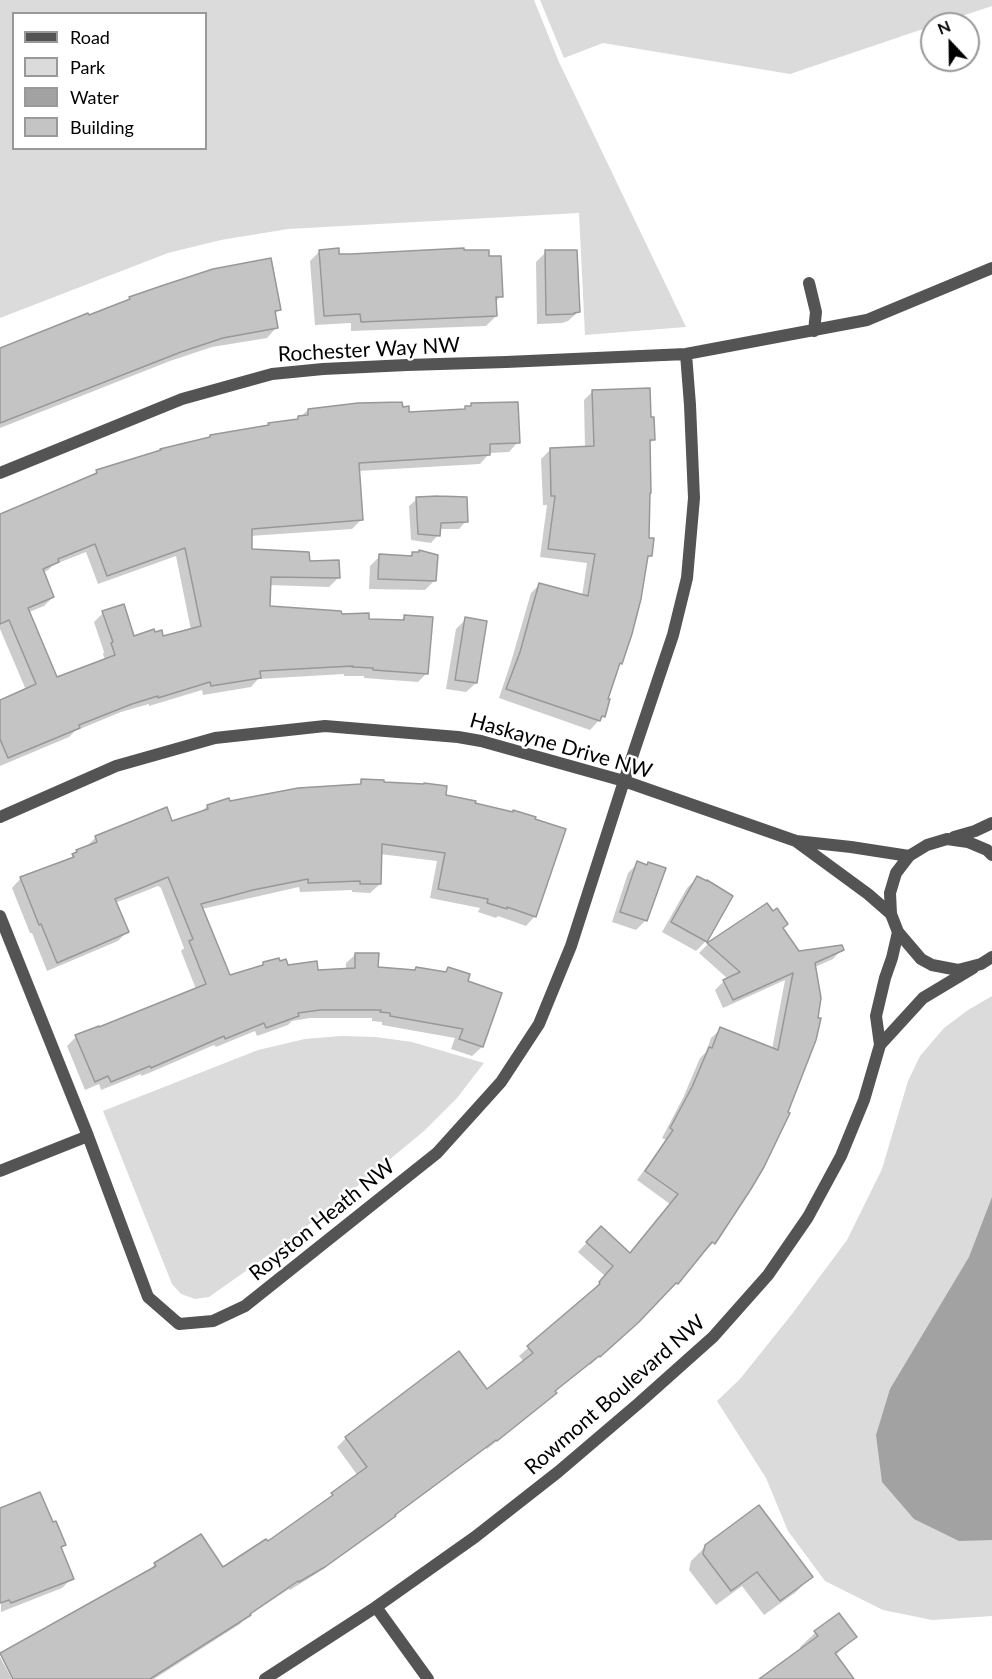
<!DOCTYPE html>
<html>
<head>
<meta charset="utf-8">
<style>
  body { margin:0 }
  #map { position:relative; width:992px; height:1679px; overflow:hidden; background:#fff; font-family:Lato,sans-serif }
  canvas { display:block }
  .legend { position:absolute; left:12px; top:12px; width:195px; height:138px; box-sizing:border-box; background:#fff; border:2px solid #999; margin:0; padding:8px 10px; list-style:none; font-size:18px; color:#000 }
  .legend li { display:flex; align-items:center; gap:12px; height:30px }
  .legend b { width:30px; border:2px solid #999 }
  .north { position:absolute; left:920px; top:12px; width:60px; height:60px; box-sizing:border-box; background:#fff; border:2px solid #999; border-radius:50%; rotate:338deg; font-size:16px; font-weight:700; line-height:24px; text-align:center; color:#000 }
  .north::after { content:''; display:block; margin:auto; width:21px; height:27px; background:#000; clip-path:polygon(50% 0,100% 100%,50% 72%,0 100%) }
</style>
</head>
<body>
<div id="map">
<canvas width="992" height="1679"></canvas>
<ul class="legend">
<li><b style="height:8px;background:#545454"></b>Road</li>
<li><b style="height:16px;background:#dbdbdb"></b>Park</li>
<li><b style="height:16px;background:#a2a2a2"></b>Water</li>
<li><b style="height:16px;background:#c4c4c4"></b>Building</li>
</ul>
<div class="north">N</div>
</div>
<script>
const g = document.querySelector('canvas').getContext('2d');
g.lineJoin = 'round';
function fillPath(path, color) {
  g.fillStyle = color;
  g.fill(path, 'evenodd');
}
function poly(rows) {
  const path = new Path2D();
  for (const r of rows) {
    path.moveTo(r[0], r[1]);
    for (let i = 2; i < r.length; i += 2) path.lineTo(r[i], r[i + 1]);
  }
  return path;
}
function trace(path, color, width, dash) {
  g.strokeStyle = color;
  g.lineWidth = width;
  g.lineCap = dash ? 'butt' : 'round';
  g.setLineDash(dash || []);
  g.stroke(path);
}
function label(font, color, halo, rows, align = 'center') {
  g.font = font + ' Lato,sans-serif';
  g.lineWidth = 5;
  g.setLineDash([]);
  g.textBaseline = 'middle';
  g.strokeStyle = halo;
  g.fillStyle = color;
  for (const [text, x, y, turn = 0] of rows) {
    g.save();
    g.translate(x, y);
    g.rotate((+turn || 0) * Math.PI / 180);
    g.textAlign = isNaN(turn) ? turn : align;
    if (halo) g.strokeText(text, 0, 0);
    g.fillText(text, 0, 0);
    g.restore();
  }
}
fillPath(poly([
  [0,0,534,0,559,62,686,327,585,335,579,213,288,229,221,240,168,253,0,318],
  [14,14,206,14,206,148,14,148],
  [540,0,992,0,992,6,938,24,932,24,932,26,790,74,603,43,564,58],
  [992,996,992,1616,932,1620,883,1610,825,1581,788,1531,766,1478,717,1401,740,1379,792,1314,847,1240,882,1169,908,1081,920,1056,944,1028,968,1010],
  [341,1036,376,1037,412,1042,484,1063,457,1098,424,1131,343,1198,284,1244,209,1297,195,1299,181,1294,172,1284,103,1111,258,1050,305,1039]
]), '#dbdbdb');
fillPath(poly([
  [992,1197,992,1540,959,1541,914,1519,882,1482,876,1435,890,1389,969,1257]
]), '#a2a2a2');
fillPath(poly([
  [320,251,338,255,488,258,501,296,495,302,496,316,486,326,351,331,351,323,315,325,310,261],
  [546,252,578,312,568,321,562,323,537,324,536,262],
  [130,298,279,310,274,315,276,328,267,338,212,347,170,361,0,428,0,350,89,317,127,302],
  [593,391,649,419,653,440,649,444,647,539,651,555,646,560,621,663,617,667,606,699,609,700,603,716,590,730,499,698,511,662,531,593,540,584,582,596,587,563,540,557,547,505,543,505,541,459,550,450,585,448,584,400],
  [472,405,518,442,509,452,489,453,489,454,480,464,358,471,361,520,352,529,250,536,251,551,309,562,338,578,329,587,269,585,268,607,340,615,368,621,400,622,405,616,427,673,418,682,364,678,364,676,344,676,344,674,258,679,251,687,203,695,202,690,149,706,149,704,121,712,75,731,69,737,0,766,0,701,26,690,0,629,0,515,91,477,96,472,159,452,161,450,267,427,269,425,295,421,308,410,401,408,408,413,463,411],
  [86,552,98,584,176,556,191,630,162,638,134,638,103,613,94,622,104,652,103,654,105,660,56,679,29,612,44,606,53,597,43,573,48,570,53,565],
  [417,499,466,521,459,529,439,529,438,535,431,543,411,540,409,506],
  [419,552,437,557,435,580,425,590,369,589,370,566,380,556,409,557,413,553,417,554],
  [466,619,476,683,466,692,446,689,456,629],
  [362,781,382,783,444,797,535,916,526,926,498,916,496,918,478,912,480,908,430,898,437,861,380,854,380,884,370,893,352,892,352,890,300,892,299,887,202,909,229,977,259,968,264,963,317,971,346,970,346,963,356,954,377,968,444,973,448,969,467,982,500,994,482,1047,472,1056,451,1049,455,1038,382,1025,382,1022,372,1021,372,1018,310,1018,292,1021,288,1025,257,1036,255,1031,216,1047,214,1045,149,1073,141,1076,141,1074,101,1090,99,1084,85,1090,67,1046,76,1037,196,989,181,951,184,948,161,888,158,886,115,903,127,932,118,941,47,971,32,933,30,933,12,888,21,878,68,861,77,851,86,847,95,838,166,809,171,822,200,813,207,806,357,786],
  [638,863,646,920,636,930,612,922,628,873],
  [697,878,706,941,696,951,662,932,687,888],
  [767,905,799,953,842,949,833,959,815,967,713,1243,704,1252,703,1251,677,1283,668,1292,666,1291,628,1331,590,1365,589,1364,554,1392,555,1393,546,1402,487,1449,486,1448,391,1518,385,1525,314,1575,290,1590,289,1589,245,1618,240,1624,154,1679,16,1679,2,1655,0,1655,147,1573,155,1564,222,1569,267,1544,358,1476,337,1447,346,1438,487,1391,524,1362,519,1356,591,1292,605,1276,578,1252,592,1237,629,1254,670,1204,637,1180,666,1140,662,1138,683,1098,700,1058,706,1052,711,1038,721,1029,772,1049,785,980,723,1008,715,990,724,981,728,979,699,953,708,944],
  [0,1510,52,1524,64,1545,60,1549,72,1578,62,1588,1,1612],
  [706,1546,811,1577,796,1592,764,1615,742,1586,716,1605,689,1570,691,1561],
  [839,1615,855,1637,835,1656,852,1679,764,1679,802,1650,800,1647,815,1633],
  [0,1657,12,1679,0,1679]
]), '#0003');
const building = poly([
  [339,248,339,254,351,254,464,248,464,250,489,250,489,256,501,256,503,297,496,297,497,316,361,322,360,314,324,316,319,250,339,248],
  [545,250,577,250,580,312,574,313,574,314,546,315,545,250],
  [271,258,281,310,275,311,278,328,223,338,181,352,0,423,0,348,88,313,89,315,130,299,129,297,164,285,213,269,271,258],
  [650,388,651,417,654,417,655,440,650,440,651,493,650,493,649,538,654,538,652,556,648,556,641,599,632,634,622,664,620,663,608,699,610,699,605,717,602,716,600,721,506,689,520,652,539,583,588,596,595,554,548,549,555,496,551,496,550,448,594,446,592,390,650,388],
  [402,402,403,407,409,406,409,412,465,409,465,406,471,406,471,403,518,402,520,443,490,444,490,455,359,463,363,520,252,529,252,549,309,552,310,561,339,560,340,578,271,577,270,606,341,611,342,614,369,613,369,619,404,620,404,615,433,617,428,674,373,670,373,668,352,667,353,666,260,671,261,678,211,686,210,682,158,698,158,696,132,704,79,725,80,728,8,758,0,739,0,700,36,684,9,620,0,624,0,514,97,473,96,470,161,450,160,449,210,437,210,435,269,425,268,423,298,419,298,416,308,415,308,409,358,403,402,402],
  [95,544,107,576,185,548,201,626,163,636,162,630,155,632,154,629,134,636,124,604,102,611,113,642,111,643,115,655,57,677,28,608,54,597,43,569,59,562,58,559,95,544],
  [438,496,467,497,468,522,441,523,440,536,418,534,416,497,438,496],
  [419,550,438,555,436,581,378,579,379,554,412,556,412,552,419,552,419,550],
  [465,617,487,621,477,683,455,680,465,617],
  [361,779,384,780,384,782,424,784,424,783,447,786,446,795,476,801,475,803,513,812,513,810,536,817,535,819,566,829,536,917,507,907,507,909,487,903,488,899,438,889,445,853,382,844,381,884,360,884,360,881,308,883,308,879,253,890,201,904,230,975,263,965,263,962,279,958,280,961,286,959,288,965,317,961,318,970,355,968,355,953,379,953,378,967,415,970,416,967,446,972,448,967,470,974,468,981,502,993,483,1047,459,1039,463,1029,390,1016,390,1013,380,1012,381,1010,320,1010,298,1013,299,1016,266,1028,264,1023,225,1039,224,1036,160,1064,151,1068,150,1066,111,1082,108,1076,95,1082,75,1035,99,1026,99,1027,206,984,189,941,193,939,168,877,115,899,129,932,57,963,41,924,39,925,20,877,74,857,72,854,77,852,76,850,97,842,95,836,167,807,172,821,208,809,207,805,229,798,230,801,298,788,361,784,361,779],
  [637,861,647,865,648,862,666,868,647,921,620,912,637,861],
  [697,876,707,881,707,880,733,896,707,942,671,922,697,876],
  [767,903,773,911,777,908,788,924,783,928,799,951,842,945,844,950,815,963,821,998,818,1018,821,1018,816,1040,788,1112,790,1113,764,1167,751,1189,715,1244,712,1242,678,1284,676,1283,639,1322,600,1357,599,1356,555,1391,557,1393,497,1441,496,1440,395,1515,396,1516,325,1567,299,1582,298,1581,250,1614,251,1615,150,1679,13,1679,0,1653,156,1566,154,1563,201,1534,223,1567,266,1539,268,1541,333,1495,331,1493,367,1467,345,1437,459,1351,487,1389,533,1353,527,1346,600,1284,599,1282,613,1266,586,1242,601,1226,630,1253,678,1194,645,1171,673,1130,670,1128,692,1087,709,1047,712,1048,720,1027,778,1050,793,973,733,1000,723,980,740,972,707,943,767,903],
  [40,1492,53,1522,56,1521,66,1545,61,1547,74,1579,11,1603,9,1600,0,1603,0,1508,40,1492],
  [759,1505,813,1577,780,1601,757,1572,731,1591,703,1554,705,1545,759,1505],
  [839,1613,857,1637,835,1653,854,1679,759,1679,818,1636,814,1631,839,1613]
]);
fillPath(building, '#c4c4c4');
trace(building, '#989898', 1.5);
trace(poly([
  [809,283,816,312,814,331],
  [0,473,182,399,272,374,323,369,407,365,506,362,686,354,867,320,992,268],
  [0,817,116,766,215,738,325,726,458,737,481,741,624,781,796,841,851,847,909,856],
  [797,842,868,894,891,914],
  [0,916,88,1136,148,1297,179,1324,213,1321,245,1306,437,1153,501,1082,539,1024,571,946,624,781,673,635,687,578,694,498,690,405,686,354],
  [880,1045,923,998,973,968],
  [0,1171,88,1136],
  [376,1607,428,1679],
  [265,1679,376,1607,475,1537,558,1472,639,1403,713,1337,768,1275,808,1217,841,1156,864,1100,880,1045,876,1016,885,978,892,958,898,932]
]), '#545454', 12);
trace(poly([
  [954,837,975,831,992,823],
  [992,855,987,850,968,842,947,839,927,845,909,856,896,873,890,893,891,914,898,932,921,959,932,965,958,970,981,964,992,957]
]), '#545454', 12);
label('21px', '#000', '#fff', [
  ["Rochester Way NW",369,350,-3],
  ["Haskayne Drive NW",561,746,16],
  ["Royston Heath NW",322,1220,-39],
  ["Rowmont Boulevard NW",615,1395,-41]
]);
</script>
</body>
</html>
